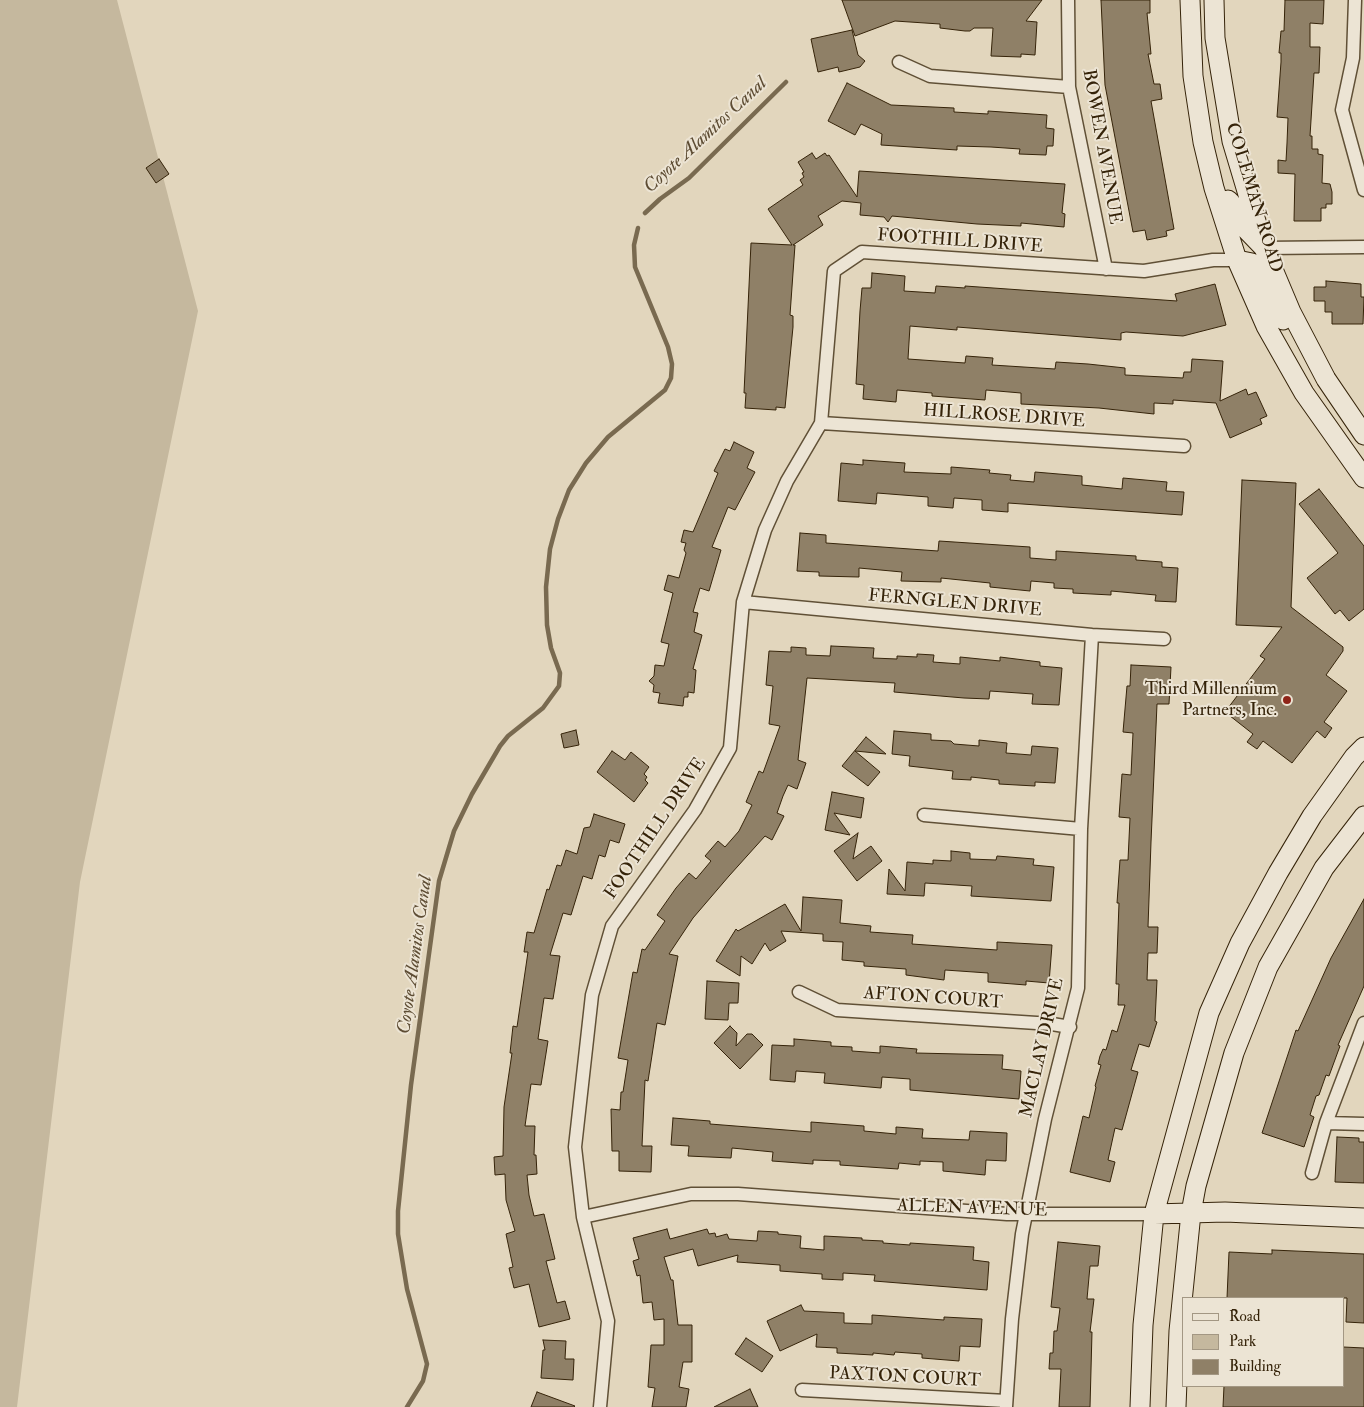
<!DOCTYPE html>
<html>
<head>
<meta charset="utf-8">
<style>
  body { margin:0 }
  #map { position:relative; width:1364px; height:1407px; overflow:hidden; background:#e2d6bd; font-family:"IM FELL Double Pica",serif }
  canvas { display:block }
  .legend { position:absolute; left:1182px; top:1297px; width:162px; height:90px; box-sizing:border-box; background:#ece4d4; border:1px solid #a39783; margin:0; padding:6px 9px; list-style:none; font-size:15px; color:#352309 }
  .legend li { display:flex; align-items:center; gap:10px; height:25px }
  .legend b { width:25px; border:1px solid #a39783 }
</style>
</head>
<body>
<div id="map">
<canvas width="1364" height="1407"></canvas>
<ul class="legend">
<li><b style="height:6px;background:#ece4d4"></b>Road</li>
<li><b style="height:14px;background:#c5b89e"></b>Park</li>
<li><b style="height:14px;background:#8f8067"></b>Building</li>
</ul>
</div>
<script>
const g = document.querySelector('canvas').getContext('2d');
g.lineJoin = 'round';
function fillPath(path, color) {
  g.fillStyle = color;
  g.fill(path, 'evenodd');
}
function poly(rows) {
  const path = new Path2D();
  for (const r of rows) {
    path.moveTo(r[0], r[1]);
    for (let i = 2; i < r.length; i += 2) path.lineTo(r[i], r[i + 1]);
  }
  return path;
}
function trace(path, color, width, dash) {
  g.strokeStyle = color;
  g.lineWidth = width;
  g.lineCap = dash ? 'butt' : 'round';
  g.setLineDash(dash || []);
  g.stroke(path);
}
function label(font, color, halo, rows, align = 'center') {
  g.font = font + ' "IM FELL Double Pica",serif';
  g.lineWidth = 4;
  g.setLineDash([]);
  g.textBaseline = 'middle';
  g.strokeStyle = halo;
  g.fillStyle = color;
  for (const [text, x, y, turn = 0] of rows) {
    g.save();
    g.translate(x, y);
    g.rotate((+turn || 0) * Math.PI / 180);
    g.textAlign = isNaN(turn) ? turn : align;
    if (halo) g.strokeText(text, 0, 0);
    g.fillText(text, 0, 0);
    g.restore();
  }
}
fillPath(poly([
  [0,0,117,0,198,311,80,882,17,1407,0,1407]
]), '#c5b89e');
trace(poly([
  [645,213,660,199,689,178,786,82],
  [407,1407,423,1381,427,1364,407,1289,398,1234,398,1211,411,1085,439,881,454,831,472,794,500,746,508,736,543,708,559,686,560,673,551,648,547,625,546,587,550,549,558,519,569,490,586,463,608,437,665,390,671,378,672,364,668,347,635,267,634,245,638,228]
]), '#796a50', 4.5);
const building = poly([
  [842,0,1042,0,1026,21,1037,22,1035,55,1021,54,1021,57,991,56,993,28,974,28,970,31,965,31,940,28,940,24,895,21,855,36,842,0],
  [1101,0,1150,0,1150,13,1147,13,1151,54,1148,54,1154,84,1160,84,1162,99,1151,101,1174,229,1166,231,1167,236,1147,240,1145,230,1133,232,1105,85,1101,0],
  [1285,0,1324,0,1323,24,1310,23,1310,47,1320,47,1319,73,1314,73,1310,136,1312,136,1312,149,1318,149,1318,154,1323,155,1322,183,1330,184,1332,192,1332,204,1326,204,1326,208,1321,208,1321,221,1294,221,1295,174,1278,173,1278,160,1286,161,1287,143,1288,118,1277,117,1281,62,1281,53,1279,53,1281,31,1284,31,1285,0],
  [852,30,858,55,865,61,860,67,839,72,838,67,818,72,811,39,852,30],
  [847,83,891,105,954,108,954,112,988,114,988,111,1047,115,1046,128,1054,129,1053,146,1047,146,1046,155,1019,154,1020,149,991,147,957,146,957,150,881,145,882,134,861,124,855,135,828,121,847,83],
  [812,153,816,159,825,153,827,156,829,155,857,197,859,171,1065,184,1062,213,1065,214,1064,227,1021,223,1021,226,977,224,892,216,888,222,884,217,860,215,861,203,842,201,818,216,823,225,793,245,795,245,790,315,793,316,793,327,785,408,776,407,776,410,745,408,746,393,744,393,751,243,792,245,768,209,803,185,800,180,804,177,802,173,804,172,798,162,812,153],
  [159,159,169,174,156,183,146,168,159,159],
  [872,273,905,276,904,291,935,293,936,286,965,288,965,286,1177,301,1175,294,1215,284,1226,325,1183,336,1126,332,1121,333,1121,340,957,327,957,330,910,326,908,359,965,363,966,356,993,358,992,365,1055,369,1056,362,1088,364,1125,368,1125,375,1183,378,1184,372,1191,372,1192,359,1223,361,1220,401,1246,389,1248,395,1256,392,1267,416,1260,419,1262,424,1230,438,1216,403,1173,400,1173,404,1154,403,1154,414,1099,408,1021,404,1021,393,986,390,985,400,932,396,932,393,897,390,896,402,863,399,864,385,856,384,860,311,862,288,871,288,872,273],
  [1326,281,1361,284,1361,297,1364,297,1363,324,1332,324,1332,312,1325,312,1325,301,1314,301,1314,287,1326,287,1326,281],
  [734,442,754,452,747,468,755,472,735,510,728,507,712,547,721,550,709,591,700,588,693,612,698,613,694,632,702,635,693,669,696,670,694,693,688,692,688,697,684,697,683,706,658,703,660,693,653,692,654,685,649,681,654,676,655,665,664,666,669,644,661,642,673,593,664,590,668,575,679,578,686,553,684,550,686,543,681,542,684,530,693,532,718,473,714,471,725,449,730,451,734,442],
  [863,460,905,463,904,472,951,474,951,467,990,470,989,473,1011,475,1010,480,1034,482,1035,472,1082,476,1082,485,1122,489,1123,478,1167,482,1166,491,1184,492,1182,515,1008,503,1008,512,982,510,982,500,954,498,953,508,928,506,928,497,877,493,876,504,838,501,841,463,863,465,863,460],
  [1242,480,1296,483,1291,607,1343,647,1343,651,1326,675,1347,691,1324,722,1332,728,1325,738,1317,731,1292,763,1263,741,1257,749,1247,742,1253,734,1225,712,1265,659,1260,656,1282,627,1236,625,1242,480],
  [1319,489,1364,546,1364,609,1349,621,1340,610,1335,614,1307,578,1338,553,1299,504,1319,489],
  [800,533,826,535,826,543,938,551,939,541,1030,547,1030,558,1056,560,1056,551,1136,556,1136,560,1162,562,1162,567,1178,568,1176,602,1155,601,1156,595,1111,591,1111,595,1073,593,1073,589,1054,588,1054,583,1031,581,1030,591,990,587,990,583,941,578,941,582,901,581,902,572,859,568,859,577,819,576,819,572,797,571,800,533],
  [831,646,874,648,873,658,897,659,897,656,917,657,917,654,934,655,933,662,960,664,960,657,1000,661,1000,657,1040,662,1040,666,1062,668,1059,705,1032,704,1033,694,990,691,989,699,964,698,894,692,895,683,807,678,798,760,806,763,797,789,788,785,783,796,777,813,784,816,772,840,765,836,729,876,693,918,669,954,678,956,665,1025,657,1023,648,1081,645,1080,642,1146,652,1146,651,1172,619,1171,619,1151,612,1151,611,1109,620,1110,621,1092,623,1092,628,1060,618,1058,633,972,637,973,642,949,645,950,665,921,657,915,676,888,689,873,696,879,711,861,705,856,718,841,725,847,739,831,752,805,746,802,759,771,763,773,780,726,769,724,773,686,766,685,769,651,791,652,791,647,806,648,806,655,830,656,831,646],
  [1131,665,1171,667,1169,704,1157,704,1151,842,1148,927,1158,927,1157,953,1148,953,1147,980,1157,980,1155,1021,1157,1022,1149,1047,1139,1044,1131,1070,1138,1072,1122,1130,1115,1128,1108,1160,1115,1162,1110,1182,1070,1172,1083,1116,1089,1118,1096,1087,1095,1086,1101,1065,1098,1064,1100,1056,1103,1049,1106,1050,1112,1030,1117,1032,1125,1005,1118,1005,1119,984,1116,984,1119,903,1117,903,1120,860,1128,860,1130,818,1119,817,1122,774,1131,775,1133,733,1123,732,1127,686,1130,686,1131,665],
  [576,730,579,745,564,748,561,734,576,730],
  [894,731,931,734,931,740,951,741,954,744,979,746,979,740,1007,743,1006,753,1031,755,1032,746,1058,748,1055,783,1035,782,1035,786,999,784,999,780,971,777,971,780,952,779,953,771,909,766,910,756,892,754,894,731],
  [866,737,886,754,855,751,880,772,868,786,842,766,866,737],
  [612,751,625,760,631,752,649,767,644,774,647,777,645,780,648,783,634,802,597,772,612,751],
  [832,792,864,798,861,818,834,813,850,835,825,830,832,792],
  [594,814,625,824,619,843,610,840,605,857,599,855,592,879,583,876,571,915,563,913,550,955,560,956,553,999,544,998,538,1039,548,1041,541,1085,531,1084,525,1126,535,1126,534,1155,536,1155,537,1174,527,1175,529,1195,534,1216,544,1214,555,1259,546,1261,557,1303,565,1301,570,1319,539,1327,529,1284,514,1288,509,1268,513,1267,506,1234,515,1231,506,1200,505,1174,495,1175,494,1157,503,1156,504,1107,512,1053,510,1053,513,1026,517,1027,528,952,524,952,527,932,534,933,547,889,549,890,557,865,561,866,566,850,577,854,584,828,590,827,594,814],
  [858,833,853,859,871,846,882,861,857,881,834,851,858,833],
  [951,851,970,853,970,859,996,860,997,856,1034,859,1033,865,1054,867,1051,901,971,896,972,886,925,883,924,896,887,894,889,869,905,891,907,862,933,864,933,860,951,861,951,851],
  [803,897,842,900,840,923,871,926,870,932,913,935,912,944,997,950,997,942,1052,945,1049,983,1026,981,1026,985,988,982,988,973,945,970,944,980,906,975,906,969,864,966,864,962,842,960,843,942,823,941,823,934,781,931,786,941,770,951,765,943,752,964,741,956,740,976,716,961,736,929,738,931,785,904,801,931,803,897],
  [1364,899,1364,986,1338,1045,1340,1046,1329,1076,1326,1075,1319,1095,1316,1096,1310,1115,1314,1117,1304,1147,1262,1133,1296,1030,1298,1031,1331,958,1364,899],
  [707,981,739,983,738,1003,729,1003,728,1020,705,1019,707,981],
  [730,1026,737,1033,736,1046,747,1034,752,1034,763,1045,740,1069,714,1043,730,1026],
  [794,1039,831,1042,831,1046,852,1047,852,1051,880,1053,880,1046,917,1049,916,1053,1003,1055,1002,1069,1021,1071,1019,1099,910,1090,910,1079,882,1077,881,1088,824,1083,825,1073,796,1071,795,1082,770,1080,772,1045,794,1046,794,1039],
  [673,1118,710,1121,710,1124,811,1132,811,1122,864,1126,864,1131,896,1134,896,1127,923,1129,922,1138,969,1140,970,1131,1007,1133,1006,1161,986,1160,985,1175,943,1171,943,1162,920,1161,920,1165,899,1163,898,1169,840,1165,840,1161,813,1160,813,1164,772,1161,773,1152,732,1148,731,1158,688,1156,689,1146,671,1145,673,1118],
  [1337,1137,1359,1138,1359,1142,1364,1142,1364,1183,1335,1182,1337,1137],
  [667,1229,670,1239,707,1229,709,1234,715,1233,716,1237,727,1234,729,1239,757,1241,758,1231,778,1232,778,1234,801,1236,800,1248,824,1250,824,1236,862,1238,862,1240,883,1241,883,1243,910,1245,910,1243,974,1247,973,1260,989,1262,987,1290,874,1281,875,1275,843,1273,843,1280,822,1279,822,1274,780,1271,780,1265,737,1262,738,1255,698,1266,693,1249,664,1257,671,1280,673,1280,678,1325,692,1325,692,1362,683,1362,679,1387,689,1389,686,1407,652,1407,655,1388,648,1387,651,1345,664,1345,664,1319,654,1320,652,1302,643,1303,640,1275,637,1276,633,1261,639,1259,633,1238,667,1229],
  [1058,1242,1100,1246,1098,1266,1090,1266,1087,1299,1094,1299,1090,1332,1092,1332,1090,1407,1059,1407,1061,1369,1049,1369,1050,1353,1053,1353,1054,1331,1057,1331,1060,1308,1051,1307,1058,1242],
  [1272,1250,1364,1254,1364,1323,1346,1322,1347,1298,1227,1298,1229,1252,1272,1254,1272,1250],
  [801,1305,804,1311,844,1313,844,1323,872,1324,872,1315,944,1320,944,1317,982,1319,980,1347,960,1346,959,1361,922,1358,922,1354,895,1352,894,1355,873,1353,873,1355,837,1353,837,1348,816,1347,817,1334,780,1351,767,1321,801,1305],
  [746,1338,773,1356,762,1372,735,1354,746,1338],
  [543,1340,566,1341,565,1359,574,1359,573,1380,541,1378,543,1350,545,1350,543,1340],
  [1343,1347,1364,1348,1364,1407,1223,1407,1224,1386,1343,1386,1343,1347],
  [750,1389,758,1407,714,1407,750,1389],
  [537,1392,575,1406,574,1407,531,1407,537,1392]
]);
fillPath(building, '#8f8067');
trace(building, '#352309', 1);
const street = poly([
  [1068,0,1069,87,1106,269],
  [1355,0,1353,58,1342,110,1364,190],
  [899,62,930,76,1069,87],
  [1264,248,1364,247],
  [821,423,1184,446],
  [743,602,1092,635,1164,639],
  [924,815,1081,829],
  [799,992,837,1010,1052,1024,1070,1027],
  [1326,1123,1364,1124],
  [1312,1173,1326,1123,1364,1023],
  [583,1217,691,1194,738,1194,1007,1214,1154,1214],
  [802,1390,1006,1401],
  [600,1407,608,1321,583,1217,575,1147,592,995,612,926,695,810,730,748,743,602,765,530,787,481,821,423,834,271,862,252,1144,271,1213,260,1237,260],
  [1006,1407,1012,1319,1022,1234,1045,1119,1078,988,1081,829,1092,635]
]);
const secondary = poly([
  [1190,0,1193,76,1203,142,1214,188,1237,260,1266,326,1304,393,1364,478],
  [1214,0,1215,38,1232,141,1264,248,1291,312,1326,379,1364,435],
  [1228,200,1231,203,1237,220,1264,248],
  [1237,260,1252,263,1283,320],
  [1154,1214,1225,1212,1364,1218],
  [1140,1407,1143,1325,1154,1214,1209,1013,1240,943,1278,873,1312,816,1354,757,1364,747],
  [1176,1407,1179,1331,1191,1213,1196,1186,1234,1053,1268,967,1324,868,1364,816]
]);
trace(street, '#605036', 15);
trace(secondary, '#352309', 21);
trace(street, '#ece4d4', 12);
trace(secondary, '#ece4d4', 19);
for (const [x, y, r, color] of [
  [1287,700,5,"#8f2418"]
]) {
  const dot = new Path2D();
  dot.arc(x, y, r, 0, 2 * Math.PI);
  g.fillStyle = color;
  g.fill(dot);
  trace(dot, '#ece4d4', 2);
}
label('18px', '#352309', '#ece4d4', [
  ["BOWEN AVENUE",1101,147,80],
  ["COLEMAN ROAD",1253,198,73],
  ["FOOTHILL DRIVE",960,242,4],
  ["HILLROSE DRIVE",1004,417,4],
  ["FERNGLEN DRIVE",955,604,5],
  ["FOOTHILL DRIVE",656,829,-56],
  ["AFTON COURT",933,999,4],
  ["MACLAY DRIVE",1043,1048,-77],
  ["ALLEN AVENUE",972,1209,2],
  ["PAXTON COURT",905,1378,3]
]);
label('18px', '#352309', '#ece4d4', [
  ["Third Millennium",1277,690],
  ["Partners, Inc.",1277,711]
], 'right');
label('italic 19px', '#5d4c33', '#ece4d4', [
  ["Coyote Alamitos Canal",706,136,-43],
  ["Coyote Alamitos Canal",416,955,-82]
]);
</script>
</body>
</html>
